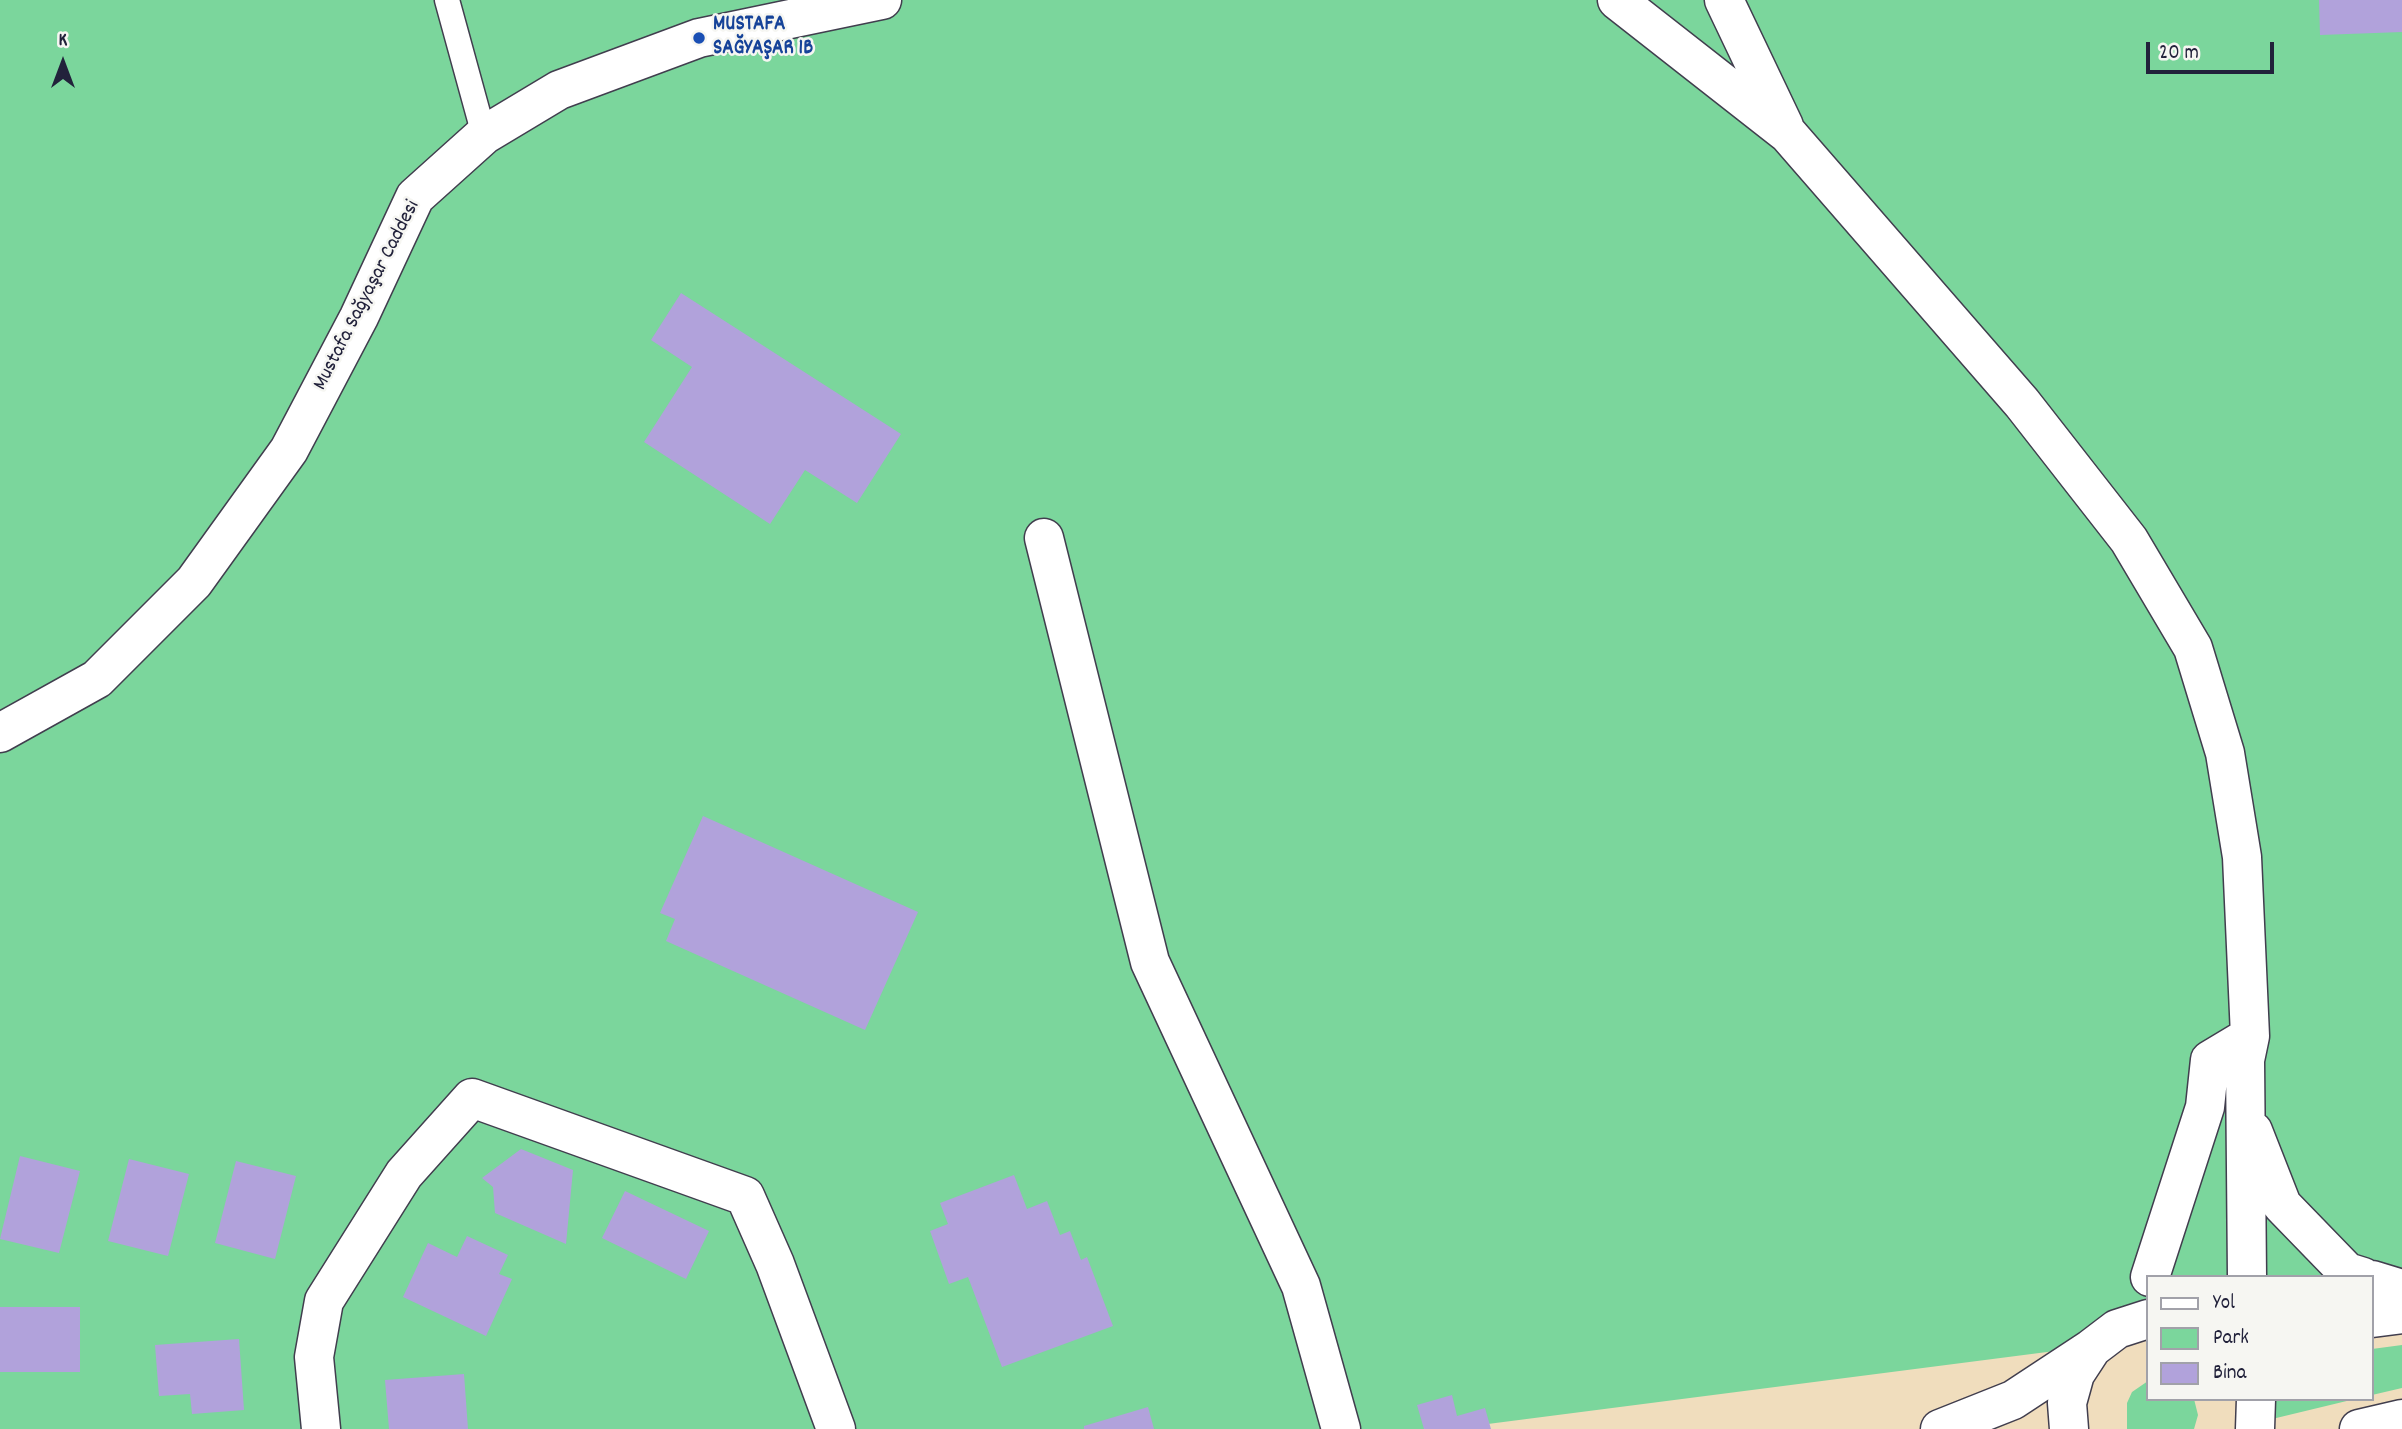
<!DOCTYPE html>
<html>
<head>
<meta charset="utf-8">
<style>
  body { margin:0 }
  #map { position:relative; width:2402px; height:1429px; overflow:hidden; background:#f0ddbd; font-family:Dekko,sans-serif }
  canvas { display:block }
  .legend { position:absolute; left:2146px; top:1275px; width:228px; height:126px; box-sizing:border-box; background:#f6f6f2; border:2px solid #a1a1a9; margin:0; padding:9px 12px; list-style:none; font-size:21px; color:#22223b }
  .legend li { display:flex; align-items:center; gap:14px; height:35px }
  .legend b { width:35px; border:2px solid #a1a1a9 }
  .north { position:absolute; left:28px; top:28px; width:70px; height:70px; -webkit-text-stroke:5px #f6f6f2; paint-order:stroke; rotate:0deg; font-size:19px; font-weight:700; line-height:28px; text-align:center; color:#22223b }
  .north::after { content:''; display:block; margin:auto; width:24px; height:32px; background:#22223b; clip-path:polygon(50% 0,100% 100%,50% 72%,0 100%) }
  .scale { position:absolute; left:2146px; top:42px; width:128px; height:32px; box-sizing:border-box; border:4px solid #22223b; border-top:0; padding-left:9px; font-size:21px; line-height:24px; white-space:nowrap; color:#22223b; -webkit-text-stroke:5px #f6f6f2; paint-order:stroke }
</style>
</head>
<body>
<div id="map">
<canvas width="2402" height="1429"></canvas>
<ul class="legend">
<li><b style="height:9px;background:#fff"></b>Yol</li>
<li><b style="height:19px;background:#7bd69c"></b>Park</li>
<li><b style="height:19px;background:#b1a2db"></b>Bina</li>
</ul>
<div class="north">K</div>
<div class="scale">20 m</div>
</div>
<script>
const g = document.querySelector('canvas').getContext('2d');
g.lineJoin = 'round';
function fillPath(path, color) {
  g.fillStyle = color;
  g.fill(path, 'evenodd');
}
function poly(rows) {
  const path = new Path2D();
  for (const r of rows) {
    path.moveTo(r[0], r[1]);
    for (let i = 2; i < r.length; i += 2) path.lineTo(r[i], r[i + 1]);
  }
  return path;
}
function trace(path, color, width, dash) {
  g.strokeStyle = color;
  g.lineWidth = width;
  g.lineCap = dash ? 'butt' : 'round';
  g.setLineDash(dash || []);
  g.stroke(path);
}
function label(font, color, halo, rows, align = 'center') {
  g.font = font + ' Dekko,sans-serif';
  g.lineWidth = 5;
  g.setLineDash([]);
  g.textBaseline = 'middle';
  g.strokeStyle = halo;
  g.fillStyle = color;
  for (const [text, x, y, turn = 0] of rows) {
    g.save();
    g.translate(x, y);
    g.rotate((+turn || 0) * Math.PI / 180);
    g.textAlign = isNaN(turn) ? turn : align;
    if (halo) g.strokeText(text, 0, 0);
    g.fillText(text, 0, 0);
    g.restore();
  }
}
fillPath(poly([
  [0,0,2402,0,2402,1316,2372,1277,2148,1277,2148,1339,1449,1429,0,1429],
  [2402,1345,2402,1388,2372,1395,2372,1349],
  [2148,1381,2148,1399,2194,1399,2198,1415,2194,1429,2127,1429,2127,1403,2132,1392],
  [2269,1399,2355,1399,2268,1420]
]), '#7bd69c');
fillPath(poly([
  [2319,0,2402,0,2402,32,2320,35],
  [681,293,901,434,857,503,805,470,770,524,644,442,692,367,651,340],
  [703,816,918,912,865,1030,666,941,675,919,660,913],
  [521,1149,573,1170,566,1244,495,1213,493,1187,482,1178],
  [20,1156,80,1171,59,1253,0,1239],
  [129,1159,189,1174,168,1256,108,1241],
  [236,1161,296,1176,275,1259,215,1243],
  [1014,1175,1027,1209,1047,1201,1060,1235,1070,1231,1081,1260,1087,1257,1113,1326,1002,1367,968,1277,949,1284,930,1231,948,1224,940,1203],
  [625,1191,709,1231,686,1279,602,1238],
  [467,1236,508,1255,499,1274,512,1279,486,1336,403,1297,428,1243,457,1257],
  [0,1307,80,1307,80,1372,0,1372],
  [239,1339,244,1410,192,1414,190,1394,159,1396,155,1345],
  [464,1374,468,1429,389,1429,385,1380],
  [1452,1395,1457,1416,1485,1408,1491,1429,1424,1429,1417,1405],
  [1148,1407,1154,1429,1084,1429,1084,1426]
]), '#b1a2db');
const service = poly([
  [447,0,484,135]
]);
const minor = poly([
  [1044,538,1150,962,1301,1286,1341,1429],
  [321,1429,314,1357,324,1301,404,1174,472,1098,745,1196,775,1264,836,1429]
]);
const tertiary = poly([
  [1617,0,1788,134,2022,403,2129,540,2193,648,2225,753,2242,857,2250,1036,2245,1060,2247,1277],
  [1724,0,1784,126],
  [0,733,97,679,194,582,289,450,359,317,415,197,484,135,559,90,699,38,882,0],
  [2253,1131,2282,1205,2347,1272,2363,1277],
  [2150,1277,2205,1107,2210,1060,2250,1036],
  [2372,1280,2402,1289]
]);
const secondary = poly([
  [2372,1318,2402,1314],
  [1940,1429,2013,1400,2092,1348],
  [2069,1429,2067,1403,2075,1374,2092,1348,2117,1329,2148,1319],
  [2255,1429,2256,1399],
  [2359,1429,2402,1419]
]);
trace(service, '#413e4e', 27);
trace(minor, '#413e4e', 41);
trace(tertiary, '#413e4e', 41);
trace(secondary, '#413e4e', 41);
trace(service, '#fff', 24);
trace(minor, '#fff', 38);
trace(tertiary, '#fff', 38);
trace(secondary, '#fff', 38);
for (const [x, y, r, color] of [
  [699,38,7,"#1a4fb4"]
]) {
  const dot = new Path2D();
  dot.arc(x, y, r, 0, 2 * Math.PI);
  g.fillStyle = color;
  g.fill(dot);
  trace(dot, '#f6f6f2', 2.5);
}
label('bold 21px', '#164399', '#f6f6f2', [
  ["MUSTAFA",713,26],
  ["SAĞYAŞAR 1B",713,50]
], 'left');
label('21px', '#22223b', '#f6f6f2', [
  ["Mustafa Sağyaşar Caddesi",368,296,-63]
]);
</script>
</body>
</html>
